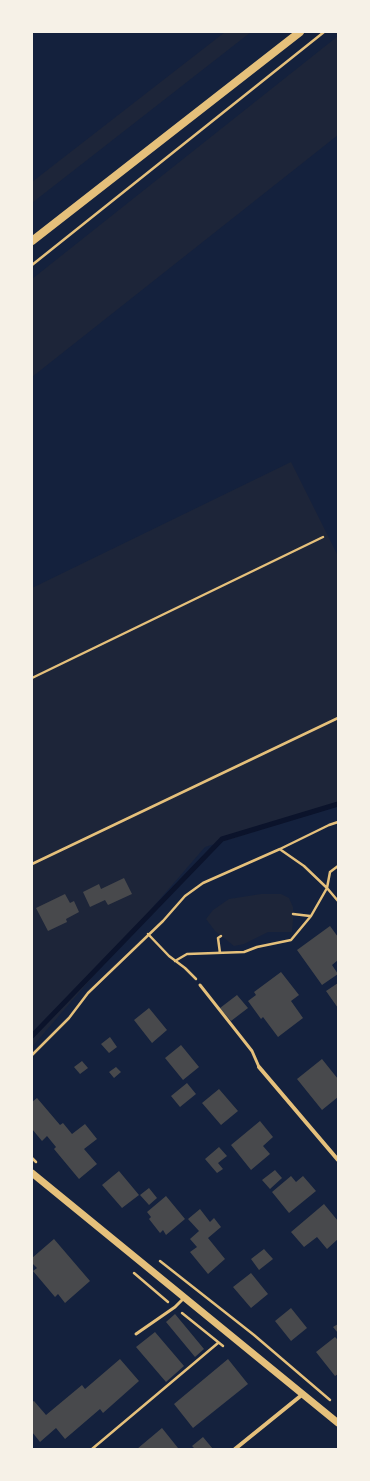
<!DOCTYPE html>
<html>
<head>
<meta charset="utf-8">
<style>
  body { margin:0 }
  #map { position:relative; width:370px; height:1481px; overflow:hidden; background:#14213d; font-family:Inter,sans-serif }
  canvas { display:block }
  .frame { position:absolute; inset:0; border:33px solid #f6f1e7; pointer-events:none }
</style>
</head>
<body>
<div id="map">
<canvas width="370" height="1481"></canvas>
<div class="frame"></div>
</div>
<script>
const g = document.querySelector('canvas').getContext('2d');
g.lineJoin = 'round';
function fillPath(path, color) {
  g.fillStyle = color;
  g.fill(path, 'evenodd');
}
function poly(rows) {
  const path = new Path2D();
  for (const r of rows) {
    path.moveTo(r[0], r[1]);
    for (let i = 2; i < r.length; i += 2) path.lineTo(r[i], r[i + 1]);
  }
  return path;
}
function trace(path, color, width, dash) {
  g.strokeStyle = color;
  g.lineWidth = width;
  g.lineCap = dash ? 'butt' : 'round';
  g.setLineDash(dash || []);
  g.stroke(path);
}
fillPath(poly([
  [225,32,251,32,32,203,32,182],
  [338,36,338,135,32,377,32,279],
  [291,462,338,556,338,806,205,847,32,1047,32,588],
  [261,894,281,894,289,898,293,907,293,920,292,932,268,932,244,944,234,946,215,931,206,919,213,910,229,899]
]), '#1d2539');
trace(poly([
  [32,1036,222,839,338,804]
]), '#0b132b', 5);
fillPath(poly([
  [124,878,132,894,108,905,105,900,90,907,83,892,99,884,101,889],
  [65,894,70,903,74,901,79,912,66,919,67,922,48,931,36,908],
  [330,926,338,937,338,960,332,965,338,974,322,985,297,950],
  [281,972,299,995,291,1001,303,1018,278,1037,263,1017,261,1019,248,1001,256,995,254,992],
  [338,983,338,1008,326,991],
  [237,995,248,1008,231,1021,220,1008],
  [149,1008,167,1030,152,1043,134,1020],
  [110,1037,117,1047,109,1053,101,1044],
  [181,1045,199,1067,183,1080,165,1058],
  [322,1059,338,1079,338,1097,322,1110,297,1079],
  [82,1061,88,1068,80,1074,74,1067],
  [116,1067,121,1072,114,1078,109,1072],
  [187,1083,196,1094,180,1107,171,1096],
  [219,1089,238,1111,221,1125,202,1103],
  [37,1098,60,1125,63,1123,72,1134,85,1124,97,1139,84,1149,97,1164,79,1179,54,1149,56,1147,47,1136,42,1141,32,1129,32,1102],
  [260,1121,273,1137,263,1146,270,1154,251,1170,231,1145],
  [219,1147,227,1156,218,1163,223,1169,217,1173,205,1159],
  [275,1170,282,1178,270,1189,262,1180],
  [119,1171,139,1195,122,1208,102,1185],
  [291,1176,296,1182,303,1176,316,1191,289,1213,272,1192],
  [149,1188,157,1198,149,1205,140,1195],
  [166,1196,185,1219,166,1235,163,1230,160,1233,149,1219,151,1217,147,1212],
  [324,1204,338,1221,338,1239,327,1249,317,1237,304,1247,291,1232],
  [200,1209,210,1222,214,1218,221,1227,208,1238,225,1259,208,1274,190,1252,197,1247,190,1239,199,1231,188,1219],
  [54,1239,90,1281,65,1303,58,1294,55,1297,33,1271,37,1268,32,1263,32,1258],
  [264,1249,273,1259,259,1270,251,1259],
  [251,1273,268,1294,251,1308,233,1287],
  [291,1308,307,1328,291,1341,275,1321],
  [175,1314,204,1349,195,1357,166,1322],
  [338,1324,338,1333,333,1327],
  [155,1332,184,1366,166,1382,136,1347],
  [335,1337,338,1340,338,1374,335,1376,316,1352],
  [120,1359,139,1381,103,1413,100,1409,65,1439,56,1428,40,1442,32,1432,32,1402,34,1401,46,1415,82,1385,85,1389],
  [228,1359,248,1384,193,1428,174,1404],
  [162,1428,178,1448,177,1449,137,1449],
  [203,1437,213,1449,195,1449,192,1446]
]), '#48494c');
trace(poly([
  [32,265,324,32],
  [32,678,323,537],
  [32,864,338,718],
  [338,866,330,872,327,888,338,901],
  [293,914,310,916],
  [148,934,169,956,185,968,196,979],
  [220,953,218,938,221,936],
  [175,961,187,954,244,952,257,947,291,940,311,916,327,888,304,866,281,850],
  [32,1055,69,1018,88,993,163,921,185,896,203,883,280,849,329,825,338,822],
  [32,1158,36,1162],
  [160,1261,254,1335,330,1400],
  [134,1273,168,1302],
  [182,1313,223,1346],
  [92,1449,218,1343]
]), '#e5c07b', 2.5);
trace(poly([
  [200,985,252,1051,259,1067],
  [136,1334,175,1307,184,1298]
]), '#e5c07b', 3);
trace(poly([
  [259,1067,338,1160],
  [235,1449,303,1394]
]), '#e5c07b', 4);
trace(poly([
  [32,1173,338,1423]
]), '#e5c07b', 7);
trace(poly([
  [32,241,300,32]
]), '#e5c07b', 8);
</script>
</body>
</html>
